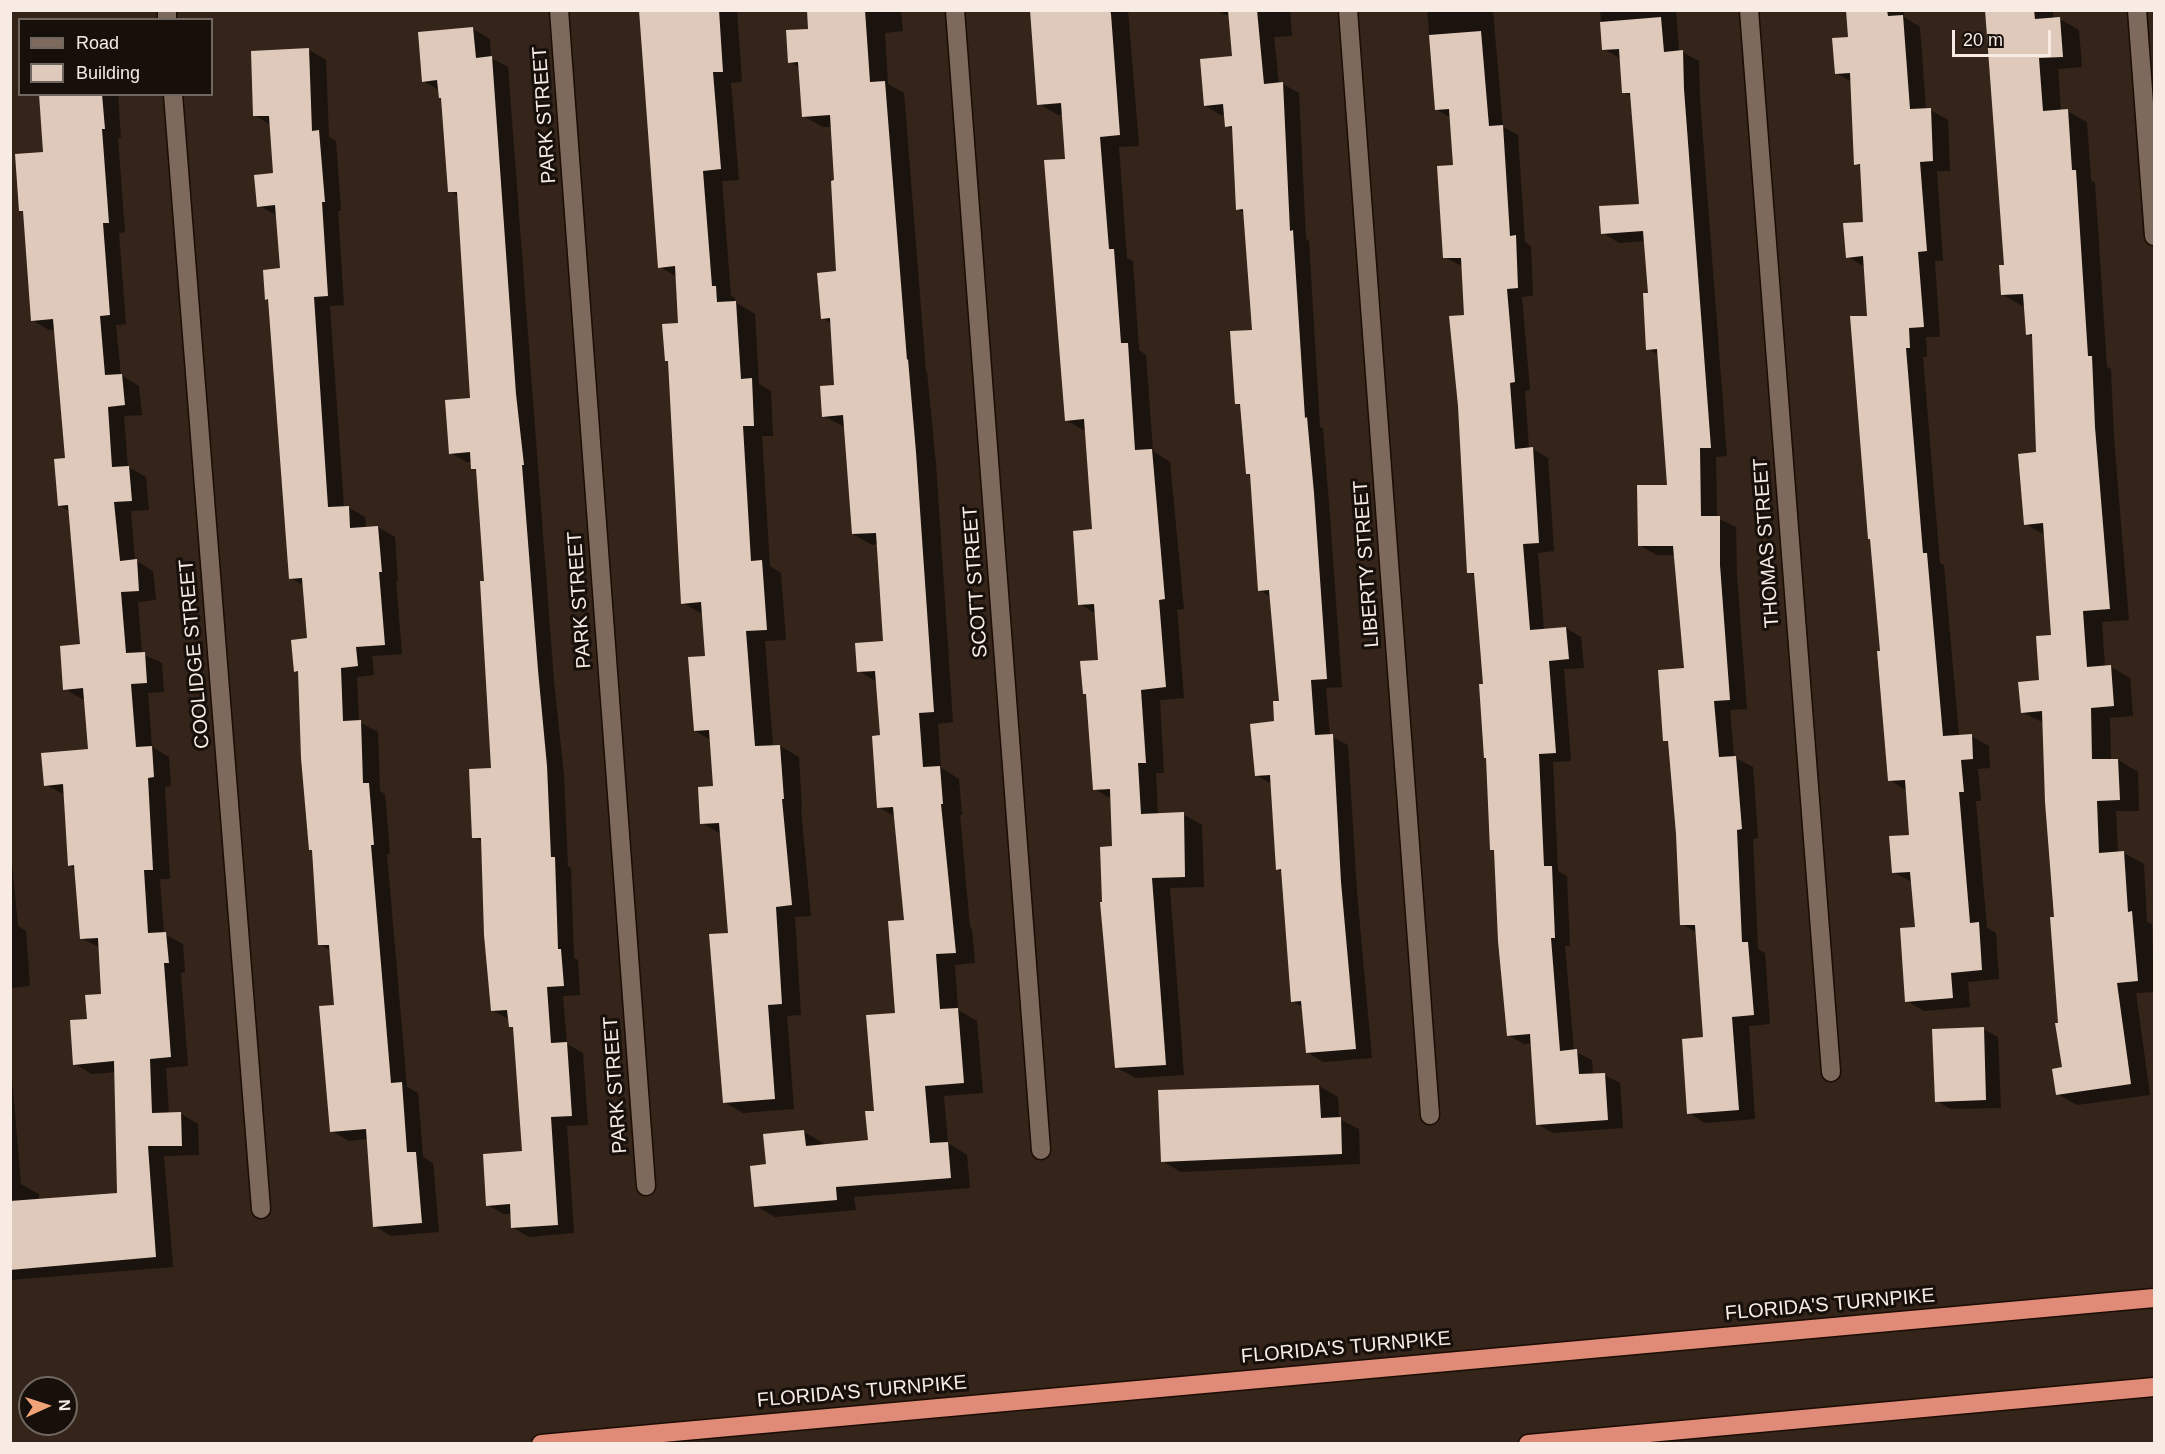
<!DOCTYPE html>
<html>
<head>
<meta charset="utf-8">
<style>
  body { margin:0 }
  #map { position:relative; width:2165px; height:1454px; overflow:hidden; background:#342419; font-family:Arial,sans-serif }
  canvas { display:block }
  .frame { position:absolute; inset:0; border:12px solid #f7ebe4; pointer-events:none }
  .legend { position:absolute; left:18px; top:18px; width:195px; height:78px; box-sizing:border-box; background:#160f0a; border:2px solid #706761; margin:0; padding:8px 10px; list-style:none; font-size:18px; color:#f7ebe4 }
  .legend li { display:flex; align-items:center; gap:12px; height:30px }
  .legend b { width:30px; border:2px solid #706761 }
  .north { position:absolute; left:18px; top:1376px; width:60px; height:60px; box-sizing:border-box; background:#160f0a; border:2px solid #706761; border-radius:50%; rotate:87deg; font-size:16px; font-weight:700; line-height:24px; text-align:center; color:#f7ebe4 }
  .north::after { content:''; display:block; margin:auto; width:21px; height:27px; background:#efa377; clip-path:polygon(50% 0,100% 100%,50% 72%,0 100%) }
  .scale { position:absolute; left:1952px; top:30px; width:99px; height:27px; box-sizing:border-box; border:3px solid #f7ebe4; border-top:0; padding-left:8px; font-size:18px; line-height:21px; white-space:nowrap; color:#f7ebe4; -webkit-text-stroke:4px #160f0a; paint-order:stroke }
</style>
</head>
<body>
<div id="map">
<canvas width="2165" height="1454"></canvas>
<div class="frame"></div>
<ul class="legend">
<li><b style="height:8px;background:#7e6a5d"></b>Road</li>
<li><b style="height:16px;background:#dfc9bb"></b>Building</li>
</ul>
<div class="north">N</div>
<div class="scale">20 m</div>
</div>
<script>
const g = document.querySelector('canvas').getContext('2d');
g.lineJoin = 'round';
function fillPath(path, color) {
  g.fillStyle = color;
  g.fill(path, 'evenodd');
}
function poly(rows) {
  const path = new Path2D();
  for (const r of rows) {
    path.moveTo(r[0], r[1]);
    for (let i = 2; i < r.length; i += 2) path.lineTo(r[i], r[i + 1]);
  }
  return path;
}
function trace(path, color, width, dash) {
  g.strokeStyle = color;
  g.lineWidth = width;
  g.lineCap = dash ? 'butt' : 'round';
  g.setLineDash(dash || []);
  g.stroke(path);
}
function label(font, color, halo, rows, align = 'center') {
  g.font = font + ' Arial,sans-serif';
  g.lineWidth = 6;
  g.setLineDash([]);
  g.textBaseline = 'middle';
  g.strokeStyle = halo;
  g.fillStyle = color;
  for (const [text, x, y, turn = 0] of rows) {
    g.save();
    g.translate(x, y);
    g.rotate((+turn || 0) * Math.PI / 180);
    g.textAlign = isNaN(turn) ? turn : align;
    if (halo) g.strokeText(text, 0, 0);
    g.fillText(text, 0, 0);
    g.restore();
  }
}
fillPath(poly([
  [640,10,737,11,742,82,731,83,739,180,722,181,731,296,735,298,735,302,755,314,759,384,771,391,773,436,762,436,770,566,781,573,786,640,765,641,773,747,780,746,799,757,802,809,801,809,811,916,795,917,801,1015,787,1016,794,1109,743,1113,724,1102,730,934,721,834,702,823,715,787,711,740,695,731,707,658,702,614,683,603,670,362,666,360,680,324,677,277,660,267],
  [808,10,901,10,903,31,885,33,888,84,904,93,926,371,927,372,936,464,953,722,938,724,941,768,959,779,962,815,960,815,970,927,972,929,975,963,955,965,958,1010,977,1021,983,1093,944,1096,948,1143,967,1155,970,1188,854,1197,856,1210,775,1217,756,1206,768,1166,804,1132,823,1143,824,1146,869,1142,896,1014,905,921,896,817,878,807,882,737,877,682,859,671,885,642,878,544,872,545,853,534,845,427,823,416,835,386,832,324,822,318,838,272,836,182,832,127,823,127,803,116,800,68,790,62,810,30],
  [1032,10,1128,10,1139,146,1119,147,1127,258,1133,261,1139,350,1146,355,1153,451,1170,462,1184,609,1177,610,1184,698,1160,700,1164,773,1156,773,1158,815,1183,814,1202,825,1204,887,1170,888,1184,1075,1135,1078,1116,1067,1103,904,1113,848,1112,799,1094,789,1088,696,1084,693,1099,661,1096,614,1080,604,1093,531,1085,431,1066,420,1067,160,1064,114,1058,115,1039,104],
  [1217,10,1290,10,1292,36,1274,37,1279,84,1283,84,1299,93,1306,239,1309,241,1320,427,1323,428,1329,503,1342,687,1326,688,1330,736,1348,745,1357,892,1372,1058,1323,1062,1307,1052,1304,1008,1292,1001,1283,872,1277,869,1272,784,1256,775,1276,723,1280,702,1271,597,1259,590,1251,476,1247,473,1242,406,1236,403,1254,331,1245,213,1237,209,1234,130,1227,126,1226,114,1221,115,1205,106,1234,57,1230,15,1225,15],
  [1427,10,1503,10,1493,11,1503,127,1518,135,1525,242,1531,246,1533,296,1522,297,1530,390,1525,391,1529,449,1533,449,1548,458,1554,551,1538,553,1544,630,1566,628,1581,637,1584,668,1564,669,1571,761,1553,762,1558,871,1567,876,1570,946,1565,946,1574,1051,1592,1060,1593,1075,1604,1075,1620,1083,1623,1128,1553,1133,1537,1124,1532,1043,1524,1044,1508,1035,1495,851,1492,849,1484,686,1476,576,1469,572,1465,316,1462,266,1444,257,1455,166,1451,118,1436,109],
  [1600,10,1676,10,1679,52,1682,52,1699,61,1700,99,1727,456,1716,457,1717,518,1736,527,1737,576,1747,709,1730,710,1734,757,1753,767,1758,838,1753,839,1758,949,1765,953,1770,1024,1749,1026,1755,1119,1705,1123,1689,1113,1705,1039,1697,933,1682,924,1678,834,1670,743,1665,740,1685,669,1675,555,1656,555,1640,545,1669,486,1659,355,1648,349,1649,294,1645,241,1619,243,1603,233,1641,205,1632,97,1624,92,1621,59,1604,49],
  [1847,10,1904,10,1904,17,1920,27,1926,110,1930,110,1948,120,1950,171,1937,171,1943,261,1935,261,1940,337,1926,337,1927,357,1923,357,1940,563,1944,565,1959,736,1971,736,1989,746,1990,768,1978,769,1981,801,1976,801,1987,928,1996,933,1999,979,1968,982,1970,1007,1924,1011,1907,1001,1916,928,1912,882,1893,872,1911,836,1907,791,1890,780,1882,652,1865,267,1848,257,1865,223,1861,167,1856,164,1852,82,1836,73,1849,38],
  [1985,10,2053,10,2053,19,2060,19,2079,30,2082,67,2058,69,2061,111,2067,111,2087,122,2091,180,2095,183,2107,367,2111,369,2114,439,2129,620,2102,622,2105,667,2111,667,2130,678,2133,716,2110,718,2111,760,2118,760,2138,772,2139,811,2116,811,2118,853,2124,853,2144,864,2147,922,2152,924,2154,992,2136,993,2150,1095,2077,1105,2057,1094,2063,1069,2059,1024,2056,918,2044,723,2022,712,2040,682,2052,636,2045,535,2025,524,2038,453,2033,337,2027,334,2025,305,2022,306,2002,294,2005,266],
  [473,29,490,39,491,58,508,67,554,681,564,776,568,866,571,868,574,958,578,960,580,995,563,996,567,1044,583,1053,588,1125,567,1126,574,1233,529,1237,512,1227,512,1214,504,1214,487,1205,524,1153,515,1029,510,1026,510,1020,492,1010,482,842,474,837,493,769,486,582,477,471,473,468,472,462,467,462,450,453,471,399,459,197,450,191,443,99,439,90,423,81],
  [309,50,326,60,329,137,336,141,341,211,338,211,344,305,330,306,344,507,348,507,365,517,366,528,378,527,395,537,398,581,396,581,402,654,372,656,374,675,357,677,359,722,378,732,380,791,385,794,390,854,387,854,407,1087,418,1093,423,1157,433,1163,439,1232,391,1236,374,1226,368,1139,349,1141,332,1131,336,1006,331,951,320,944,300,674,295,671,308,640,304,586,291,578,270,301,266,299,281,270,278,216,259,206,275,175,271,125,254,115,252,52],
  [40,94,118,94,121,138,118,138,125,232,119,233,126,324,116,325,121,375,139,386,142,415,124,416,128,467,146,477,149,510,131,511,135,560,153,571,156,600,138,602,142,654,162,663,164,692,148,693,152,747,169,757,171,786,165,787,170,879,160,879,164,934,183,944,185,972,181,973,188,1066,166,1068,169,1114,181,1114,198,1124,199,1155,164,1156,173,1267,10,1280,10,1052,21,1184,39,1194,39,1200,119,1194,116,1072,92,1074,74,1064,89,1020,103,995,100,948,81,938,75,869,69,865,65,795,46,785,89,751,85,699,82,699,65,689,81,645,70,512,59,505,67,459,55,329,49,330,32,320,24,213,21,210,45,153],
  [10,841,18,926,26,931,30,986,10,988],
  [1983,1029,1998,1037,2001,1108,1951,1109,1936,1101],
  [1319,1086,1338,1097,1339,1119,1359,1129,1360,1164,1181,1172,1162,1161,1160,1091]
]), '#0007');
fillPath(poly([
  [639,10,719,10,723,72,713,72,721,169,703,171,712,286,716,286,717,302,736,301,741,379,752,378,754,426,743,426,751,561,762,560,767,630,746,631,755,746,780,745,784,799,782,799,792,905,776,907,782,1004,768,1005,775,1099,723,1103,709,934,728,933,719,823,700,824,698,787,713,786,709,730,694,731,688,657,705,656,701,602,681,604,668,361,665,361,662,324,678,323,675,266,658,268],
  [807,10,865,10,870,82,885,81,907,360,908,359,916,452,934,712,919,713,923,767,940,766,943,804,941,804,956,953,936,954,940,1009,958,1008,964,1083,925,1086,930,1143,948,1142,951,1178,836,1187,837,1200,754,1207,750,1166,766,1164,763,1134,804,1130,806,1146,868,1140,865,1111,874,1111,866,1015,895,1013,888,921,904,920,893,807,877,808,872,736,880,735,875,671,857,672,855,643,883,641,876,533,852,534,843,415,822,417,820,386,834,385,830,318,821,319,817,273,836,271,831,181,834,180,830,115,802,117,798,62,788,63,786,30,808,29],
  [1030,10,1110,10,1111,14,1120,135,1100,137,1109,249,1114,249,1121,343,1128,343,1135,450,1152,449,1165,599,1159,600,1166,687,1141,690,1146,763,1138,763,1141,814,1184,812,1185,877,1152,878,1166,1065,1115,1068,1100,902,1102,902,1100,847,1112,846,1110,789,1093,790,1086,694,1083,694,1080,661,1098,660,1094,604,1078,605,1073,531,1092,529,1084,419,1065,421,1044,160,1065,159,1061,103,1037,105],
  [1228,10,1257,10,1264,84,1283,82,1290,231,1293,230,1305,418,1307,417,1314,493,1327,679,1311,680,1315,735,1333,734,1341,882,1356,1049,1306,1053,1301,1001,1291,1002,1281,869,1276,870,1270,775,1255,776,1250,724,1274,721,1273,701,1279,701,1269,590,1258,591,1250,474,1246,474,1240,404,1235,404,1230,331,1252,330,1243,209,1236,210,1232,126,1225,127,1223,104,1204,106,1200,59,1232,56],
  [1846,10,1887,10,1888,16,1903,15,1910,109,1931,108,1933,161,1920,162,1927,251,1918,252,1924,327,1909,328,1910,348,1906,348,1923,553,1927,553,1943,736,1972,734,1973,759,1961,760,1964,792,1959,792,1970,923,1979,922,1982,970,1951,973,1953,998,1905,1002,1900,928,1915,927,1910,872,1892,873,1889,836,1909,835,1905,780,1888,781,1877,651,1880,651,1870,539,1868,539,1850,316,1867,316,1863,256,1846,258,1843,223,1863,222,1860,164,1854,165,1850,73,1835,74,1832,38,1848,37],
  [1985,10,2034,10,2035,19,2060,17,2063,57,2039,58,2043,111,2068,109,2072,170,2076,170,2088,356,2092,356,2095,427,2110,609,2083,611,2087,667,2111,665,2114,706,2091,708,2092,759,2118,759,2120,800,2097,801,2099,853,2124,851,2128,912,2132,911,2138,981,2117,983,2131,1084,2056,1095,2052,1069,2062,1067,2055,1023,2058,1023,2050,917,2054,917,2045,802,2042,711,2021,713,2018,682,2039,680,2036,636,2051,635,2043,523,2024,525,2018,454,2036,452,2032,334,2026,335,2023,294,2001,295,1999,265,2004,265],
  [1661,17,1664,52,1683,50,1684,89,1711,448,1700,448,1701,516,1720,516,1720,565,1730,700,1714,701,1719,757,1736,756,1742,829,1737,830,1742,942,1748,942,1754,1015,1732,1017,1739,1110,1687,1114,1682,1039,1703,1037,1695,925,1680,925,1676,834,1668,741,1663,741,1658,670,1684,668,1673,546,1638,546,1637,485,1667,485,1657,349,1646,350,1643,293,1648,293,1643,231,1601,234,1599,206,1639,204,1630,93,1622,93,1619,49,1602,50,1600,22],
  [473,27,476,58,492,56,516,394,524,465,522,465,538,670,547,766,551,857,555,857,558,949,561,949,564,986,547,987,551,1043,567,1042,572,1116,551,1117,558,1225,511,1228,510,1204,486,1206,483,1154,522,1151,513,1027,509,1027,507,1010,491,1011,484,935,481,838,472,838,469,769,491,768,480,581,484,581,476,469,471,469,470,452,449,454,445,400,470,398,457,192,448,192,441,98,439,98,437,80,422,82,418,32],
  [1481,31,1489,126,1503,125,1510,236,1516,235,1518,288,1507,289,1515,382,1510,383,1515,449,1533,447,1539,543,1523,544,1530,630,1566,627,1569,659,1549,661,1556,753,1539,754,1544,866,1552,866,1555,938,1551,938,1560,1051,1577,1049,1579,1074,1605,1073,1608,1120,1536,1125,1530,1034,1507,1036,1498,941,1494,850,1490,850,1486,758,1484,758,1479,684,1483,684,1474,573,1467,573,1458,406,1449,316,1464,315,1461,258,1443,258,1437,166,1453,165,1449,109,1435,110,1429,35],
  [309,48,312,131,319,130,325,202,322,202,328,296,314,297,328,507,349,506,350,528,378,526,382,572,379,572,385,645,356,647,358,666,341,668,343,721,361,720,363,783,369,783,374,845,371,845,391,1083,402,1082,407,1152,416,1152,422,1223,373,1227,366,1129,330,1132,319,1006,334,1005,329,945,318,945,312,850,309,850,301,758,298,671,294,672,291,640,307,638,302,578,289,579,268,299,265,300,263,270,280,268,275,205,257,207,254,175,273,173,269,116,253,116,251,51],
  [39,94,102,94,105,129,102,129,109,223,103,223,110,315,100,316,105,375,122,374,125,405,108,407,112,467,129,466,132,501,114,502,120,561,137,559,139,591,121,592,126,653,145,652,147,683,131,684,136,747,152,746,154,777,148,778,153,870,144,870,148,933,166,932,169,963,164,963,171,1057,150,1059,152,1113,181,1112,182,1146,148,1146,156,1257,10,1270,10,1201,117,1193,114,1061,73,1065,70,1020,87,1019,85,995,101,994,98,938,80,939,74,865,68,866,63,784,44,786,41,753,88,749,83,688,63,690,60,646,80,644,68,505,58,506,54,459,65,458,53,319,31,321,23,211,19,211,15,154,43,152],
  [1984,1027,1986,1100,1935,1102,1932,1029],
  [1319,1085,1321,1118,1341,1117,1342,1154,1161,1162,1158,1090]
]), '#dfc9bb');
const minor = poly([
  [167,10,167,20],
  [559,10,646,1186],
  [955,10,1041,1150],
  [1348,10,1430,1115],
  [1749,10,1831,1072],
  [2137,10,2154,236],
  [173,94,261,1209]
]);
const highway = poly([
  [541,1444,2154,1298],
  [1528,1444,2154,1387]
]);
trace(minor, '#1b0d04', 21);
trace(highway, '#1b0d04', 21);
trace(minor, '#7e6a5d', 18);
trace(highway, '#e08b78', 18);
label('20px', '#f7ebe4', '#160f0a', [
  ["PARK STREET",545,115,-94],
  ["THOMAS STREET",1767,543,-94],
  ["LIBERTY STREET",1367,564,-94],
  ["SCOTT STREET",976,582,-94],
  ["PARK STREET",580,600,-94],
  ["COOLIDGE STREET",195,654,-95],
  ["PARK STREET",616,1085,-94],
  ["FLORIDA'S TURNPIKE",1830,1305,-5],
  ["FLORIDA'S TURNPIKE",1346,1348,-5],
  ["FLORIDA'S TURNPIKE",862,1392,-5]
]);
</script>
</body>
</html>
